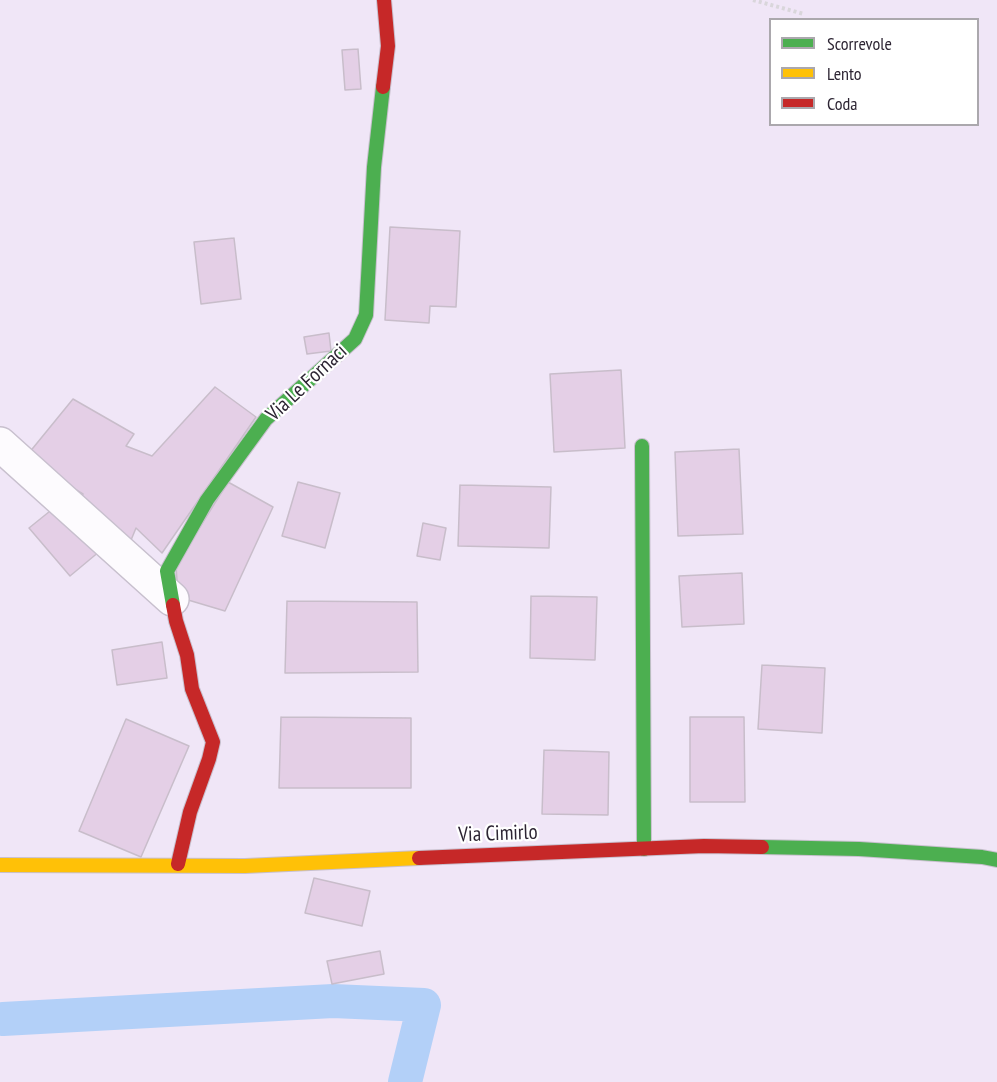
<!DOCTYPE html>
<html>
<head>
<meta charset="utf-8">
<style>
  body { margin:0 }
  #map { position:relative; width:997px; height:1082px; overflow:hidden; background:#f0e6f7; font-family:"PT Sans Narrow",sans-serif }
  canvas { display:block }
  .legend { position:absolute; left:769px; top:18px; width:210px; height:108px; box-sizing:border-box; background:#fff; border:2px solid #aba8ad; margin:0; padding:8px 10px; list-style:none; font-size:18px; color:#2d2533 }
  .legend li { display:flex; align-items:center; gap:12px; height:30px }
  .legend b { width:30px; border:2px solid #aba8ad }
</style>
</head>
<body>
<div id="map">
<canvas width="997" height="1082"></canvas>
<ul class="legend">
<li><b style="height:8px;background:#4caf50"></b>Scorrevole</li>
<li><b style="height:8px;background:#ffc107"></b>Lento</li>
<li><b style="height:8px;background:#c62828"></b>Coda</li>
</ul>
</div>
<script>
const g = document.querySelector('canvas').getContext('2d');
g.lineJoin = 'round';
function poly(rows) {
  const path = new Path2D();
  for (const r of rows) {
    path.moveTo(r[0], r[1]);
    for (let i = 2; i < r.length; i += 2) path.lineTo(r[i], r[i + 1]);
  }
  return path;
}
function trace(path, color, width, dash) {
  g.strokeStyle = color;
  g.lineWidth = width;
  g.lineCap = dash ? 'butt' : 'round';
  g.setLineDash(dash || []);
  g.stroke(path);
}
function fillPath(path, color) {
  g.fillStyle = color;
  g.fill(path, 'evenodd');
}
function label(font, color, halo, rows, align = 'center') {
  g.font = font + ' "PT Sans Narrow",sans-serif';
  g.lineWidth = 4.5;
  g.setLineDash([]);
  g.textBaseline = 'middle';
  g.strokeStyle = halo;
  g.fillStyle = color;
  for (const [text, x, y, turn = 0] of rows) {
    g.save();
    g.translate(x, y);
    g.rotate((+turn || 0) * Math.PI / 180);
    g.textAlign = isNaN(turn) ? turn : align;
    if (halo) g.strokeText(text, 0, 0);
    g.fillText(text, 0, 0);
    g.restore();
  }
}
trace(poly([
  [3,1019,333,1001,424,1005,405,1082]
]), '#b3d0f8', 34);
const building = poly([
  [358,49,361,89,345,90,342,50,358,49],
  [390,227,460,231,456,307,430,306,429,323,385,320,390,227],
  [234,238,241,299,201,304,194,242,234,238],
  [329,333,331,351,307,354,304,337,329,333],
  [621,370,625,448,554,452,550,374,621,370],
  [215,387,256,417,162,553,136,528,129,545,78,507,83,494,24,459,73,399,134,434,126,446,152,456,215,387],
  [739,449,743,534,678,536,675,452,739,449],
  [228,482,273,507,225,611,178,597,176,565,228,482],
  [298,482,340,493,325,548,282,536,298,482],
  [460,485,551,487,549,548,458,546,460,485],
  [60,503,100,551,70,576,29,528,60,503],
  [423,523,446,528,440,560,417,556,423,523],
  [742,573,744,624,682,627,679,576,742,573],
  [531,596,597,597,595,660,530,658,531,596],
  [287,601,417,602,418,672,285,673,287,601],
  [162,642,167,678,117,685,112,650,162,642],
  [762,665,825,668,822,733,758,729,762,665],
  [281,717,411,718,411,788,279,788,281,717],
  [690,717,744,717,745,802,690,802,690,717],
  [126,719,189,746,141,857,79,831,126,719],
  [544,750,609,752,608,815,542,814,544,750],
  [314,878,370,891,362,926,305,913,314,878],
  [380,951,384,974,332,984,327,961,380,951]
]);
fillPath(building, '#e4cfe6');
trace(building, '#c8bdca', 1.5);
const street = poly([
  [0,444,172,599]
]);
const fast = poly([
  [642,446,644,849],
  [173,605,167,571,207,500,266,419,355,339,366,315,374,167,383,87],
  [762,847,859,849,982,857,997,860]
]);
const slow = poly([
  [0,865,245,866,419,858]
]);
const jam = poly([
  [383,87,388,46,384,0],
  [173,605,176,621,187,655,192,689,213,742,209,759,190,812,178,864],
  [419,858,704,846,762,847]
]);
trace(street, '#c8c0ce', 36);
trace(fast, '#c8c0ce', 16);
trace(slow, '#c8c0ce', 16);
trace(jam, '#c8c0ce', 16);
trace(poly([
  [753,0,804,14]
]), '#d9d6db', 4, [3, 3]);
trace(street, '#fdfbfe', 33);
trace(fast, '#4caf50', 14);
trace(slow, '#ffc107', 14);
trace(jam, '#c62828', 14);
label('21px', '#2d2533', '#fff', [
  ["Via Le Fornaci",307,383,-43],
  ["Via Cimirlo",498,834,-2]
]);
</script>
</body>
</html>
